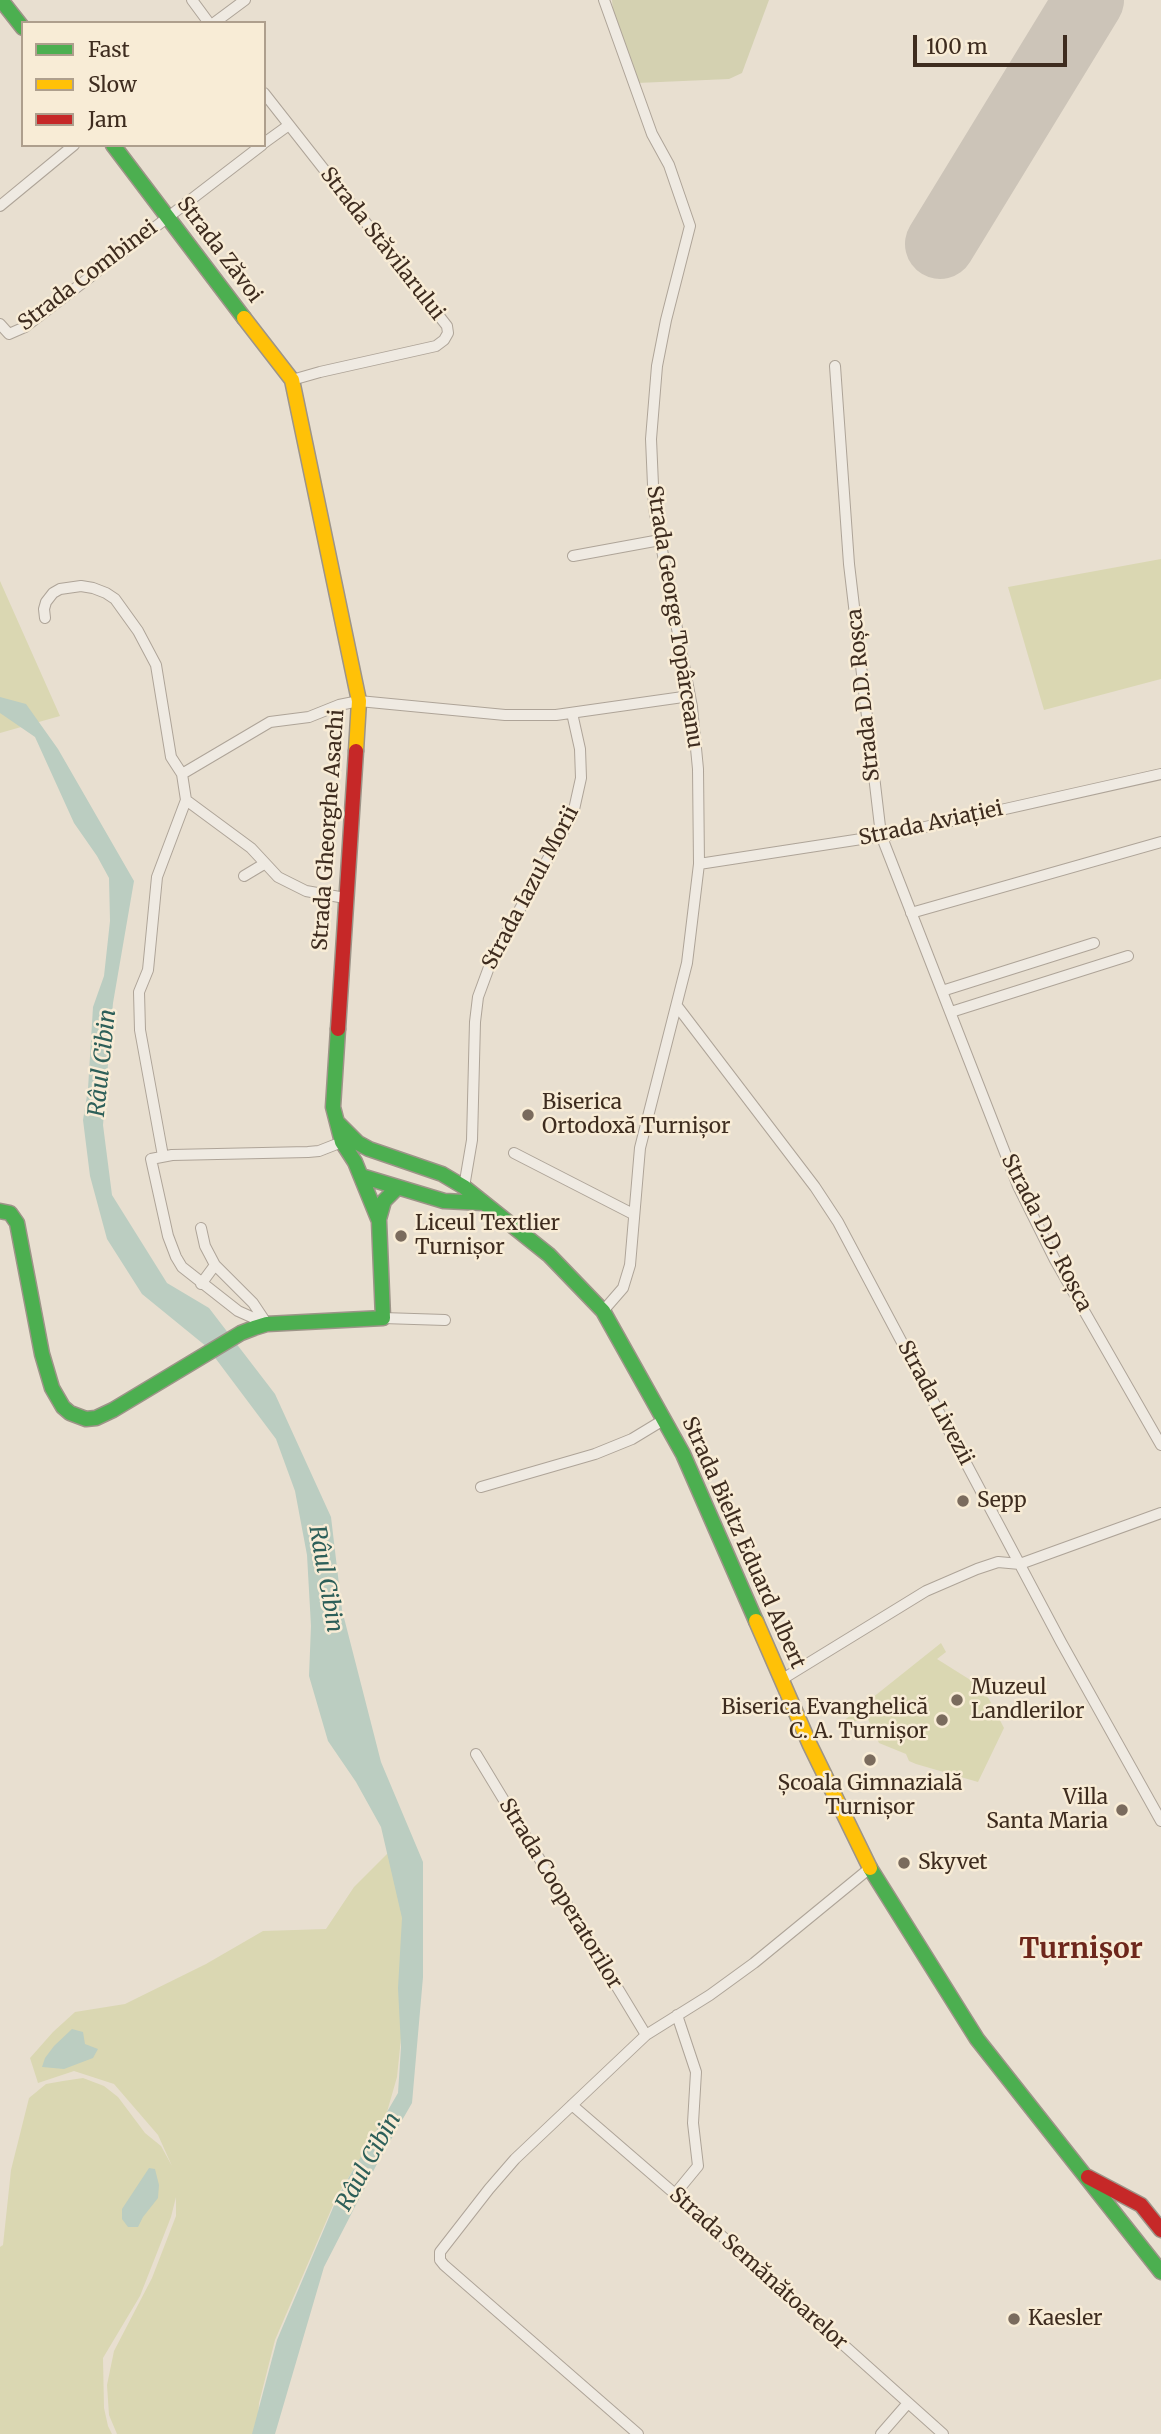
<!DOCTYPE html>
<html>
<head>
<meta charset="utf-8">
<style>
  body { margin:0 }
  #map { position:relative; width:1161px; height:2434px; overflow:hidden; background:#e8dfd0; font-family:Merriweather,serif }
  canvas { display:block }
  .legend { position:absolute; left:21px; top:21px; width:245px; height:126px; box-sizing:border-box; background:#f8ecd6; border:2px solid #ae9f8d; margin:0; padding:9px 12px; list-style:none; font-size:21px; color:#3e2c1f }
  .legend li { display:flex; align-items:center; gap:14px; height:35px }
  .legend b { width:35px; border:2px solid #ae9f8d }
  .scale { position:absolute; left:913px; top:35px; width:154px; height:32px; box-sizing:border-box; border:4px solid #3e2c1f; border-top:0; padding-left:9px; font-size:21px; line-height:24px; white-space:nowrap; color:#3e2c1f; -webkit-text-stroke:5px #f8ecd6; paint-order:stroke }
</style>
</head>
<body>
<div id="map">
<canvas width="1161" height="2434"></canvas>
<ul class="legend">
<li><b style="height:9px;background:#4caf50"></b>Fast</li>
<li><b style="height:9px;background:#ffc107"></b>Slow</li>
<li><b style="height:9px;background:#c62828"></b>Jam</li>
</ul>
<div class="scale">100 m</div>
</div>
<script>
const g = document.querySelector('canvas').getContext('2d');
g.lineJoin = 'round';
function fillPath(path, color) {
  g.fillStyle = color;
  g.fill(path, 'evenodd');
}
function poly(rows) {
  const path = new Path2D();
  for (const r of rows) {
    path.moveTo(r[0], r[1]);
    for (let i = 2; i < r.length; i += 2) path.lineTo(r[i], r[i + 1]);
  }
  return path;
}
function trace(path, color, width, dash) {
  g.strokeStyle = color;
  g.lineWidth = width;
  g.lineCap = dash ? 'butt' : 'round';
  g.setLineDash(dash || []);
  g.stroke(path);
}
function label(font, color, halo, rows, align = 'center') {
  g.font = font + ' Merriweather,serif';
  g.lineWidth = 5;
  g.setLineDash([]);
  g.textBaseline = 'middle';
  g.strokeStyle = halo;
  g.fillStyle = color;
  for (const [text, x, y, turn = 0] of rows) {
    g.save();
    g.translate(x, y);
    g.rotate((+turn || 0) * Math.PI / 180);
    g.textAlign = isNaN(turn) ? turn : align;
    if (halo) g.strokeText(text, 0, 0);
    g.fillText(text, 0, 0);
    g.restore();
  }
}
fillPath(poly([
  [1161,559,1161,679,1044,710,1008,587],
  [0,581,60,716,0,733],
  [941,1643,946,1652,937,1659,972,1681,989,1699,1004,1728,978,1782,916,1764,909,1761,906,1754,879,1743,867,1717,846,1725,842,1722],
  [391,1850,412,1932,397,2077,385,2119,337,2196,275,2340,259,2403,257,2434,117,2434,109,2415,107,2385,114,2351,152,2278,176,2216,176,2197,171,2217,140,2296,103,2358,104,2408,108,2426,112,2434,0,2434,0,2247,3,2245,11,2170,29,2098,46,2084,63,2081,83,2078,104,2086,118,2097,145,2133,161,2146,172,2166,158,2135,114,2084,74,2071,38,2083,30,2058,53,2032,75,2012,125,2004,206,1964,263,1931,326,1929,354,1887]
]), '#dad7b2');
fillPath(poly([
  [612,0,769,0,742,73,729,79,637,83,613,11]
]), '#d4d1b1');
fillPath(poly([
  [0,697,26,704,58,749,134,881,113,1003,103,1125,112,1195,167,1283,209,1308,275,1394,331,1517,342,1610,381,1762,423,1862,423,1977,412,2103,378,2162,324,2267,275,2434,252,2434,277,2340,338,2196,398,2093,401,2047,398,1988,402,1918,381,1827,356,1782,328,1741,309,1676,311,1626,307,1555,295,1491,276,1439,207,1347,142,1294,107,1239,90,1176,83,1120,88,1089,93,1007,104,976,110,921,109,878,97,856,74,823,35,737,0,713],
  [72,2029,83,2032,85,2044,98,2049,93,2058,64,2069,42,2067,45,2058,54,2046],
  [149,2168,155,2169,159,2185,158,2198,143,2217,138,2227,128,2227,122,2219,122,2209]
]), '#bbcdc1');
trace(poly([
  [940,244,1089,0]
]), '#ccc4b8', 70);
const street = poly([
  [192,0,209,23],
  [214,23,245,0],
  [264,93,447,326,448,333,444,340,436,346,320,372,292,380],
  [264,143,289,125],
  [0,206,74,145],
  [0,324,9,334,25,327,262,145],
  [835,366,849,564,881,835,1018,1186,1055,1260,1161,1445],
  [573,556,660,540],
  [45,618,44,609,46,602,53,593,60,589,81,586,93,588,106,593,115,599,138,631,156,665,171,757,182,774],
  [186,800,251,848,278,877,306,891,345,898],
  [699,864,894,834,1161,774],
  [244,876,264,864],
  [911,913,1161,842],
  [942,991,1094,943],
  [677,1006,815,1187,838,1222,1061,1642,1161,1821],
  [951,1012,1128,956],
  [514,1153,633,1214],
  [163,1156,140,1030,139,992,148,970,157,877,186,800,182,774,270,722,309,717,339,705,359,701,505,715,556,715,690,696],
  [464,1187,472,1140,475,1022,478,997,492,959,573,814,581,778,580,749,572,713],
  [201,1228,205,1246,215,1265,253,1303,267,1324],
  [201,1284,215,1265],
  [603,1311,623,1288,630,1265,640,1148,687,963,699,864,698,769,692,707,654,508,651,439,657,366,666,320,690,226,669,165,652,134,604,0],
  [383,1318,445,1320],
  [267,1324,238,1311,182,1267,176,1257,168,1236,151,1159,172,1155,308,1152,319,1151,342,1142],
  [481,1487,595,1454,632,1439,665,1419],
  [781,1680,926,1591,977,1569,998,1562,1020,1564,1161,1513],
  [476,1754,646,2035],
  [572,2105,675,2194,943,2434],
  [675,2194,698,2166,693,2123,696,2072,677,2015],
  [638,2434,444,2265,440,2260,440,2252,489,2189,515,2159,646,2035,710,1995,754,1963,870,1868],
  [881,2434,908,2403]
]);
const fast = poly([
  [1,0,23,28],
  [113,145,244,318],
  [338,1123,358,1143,369,1149,442,1174,464,1187,549,1255,603,1311,683,1454,756,1621],
  [361,1176,444,1201,484,1203],
  [0,1211,10,1213,17,1223,42,1354,52,1388,63,1407,70,1413,86,1419,96,1418,113,1410,241,1333,254,1328,267,1324,383,1318,379,1221,355,1162,342,1142,333,1107,338,1029],
  [379,1219,384,1201,397,1188],
  [870,1868,977,2039,1161,2272]
]);
const slow = poly([
  [244,318,292,380,359,701,356,751],
  [756,1621,810,1745,870,1868]
]);
const jam = poly([
  [338,1029,356,751],
  [1088,2177,1141,2205,1161,2230]
]);
trace(street, '#aea498', 12);
trace(fast, '#9d9488', 17);
trace(slow, '#9d9488', 17);
trace(jam, '#9d9488', 17);
trace(street, '#efeae2', 10);
trace(fast, '#4caf50', 14);
trace(slow, '#ffc107', 14);
trace(jam, '#c62828', 14);
for (const [x, y, r, color] of [
  [528,1115,7,"#7a6b5d"],
  [401,1236,7,"#7a6b5d"],
  [963,1501,7,"#7a6b5d"],
  [957,1700,7,"#7a6b5d"],
  [942,1720,7,"#7a6b5d"],
  [870,1760,7,"#7a6b5d"],
  [1122,1810,7,"#7a6b5d"],
  [904,1863,7,"#7a6b5d"],
  [1014,2319,7,"#7a6b5d"]
]) {
  const dot = new Path2D();
  dot.arc(x, y, r, 0, 2 * Math.PI);
  g.fillStyle = color;
  g.fill(dot);
  trace(dot, '#f8ecd6', 2.5);
}
label('21px', '#3e2c1f', '#f8ecd6', [
  ["Strada Stăvilarului",382,244,52],
  ["Strada Zăvoi",219,250,53],
  ["Strada Combinei",88,276,-37],
  ["Strada George Topârceanu",674,617,81],
  ["Strada D.D. Roșca",864,695,-96],
  ["Strada Aviației",931,824,-12],
  ["Strada Gheorghe Asachi",329,830,-86],
  ["Strada Iazul Morii",531,888,-62],
  ["Strada D.D. Roșca",1046,1233,63],
  ["Strada Livezii",935,1403,62],
  ["Strada Bieltz Eduard Albert",743,1543,66],
  ["Strada Cooperatorilor",560,1894,59],
  ["Strada Semănătoarelor",758,2269,42]
]);
label('21px', '#3e2c1f', '#f8ecd6', [
  ["Biserica",542,1103],
  ["Ortodoxă Turnișor",542,1127],
  ["Liceul Textlier",415,1224],
  ["Turnișor",415,1248],
  ["Sepp",977,1501],
  ["Muzeul",971,1688],
  ["Landlerilor",971,1712],
  ["Biserica Evanghelică",928,1708,"right"],
  ["C. A. Turnișor",928,1732,"right"],
  ["Școala Gimnazială",870,1784,"center"],
  ["Turnișor",870,1808,"center"],
  ["Villa",1108,1798,"right"],
  ["Santa Maria",1108,1822,"right"],
  ["Skyvet",918,1863],
  ["Kaesler",1028,2319]
], 'left');
label('italic 23px', '#2d5f59', '#f8ecd6', [
  ["Râul Cibin",103,1063,-84],
  ["Râul Cibin",325,1579,80],
  ["Râul Cibin",369,2162,-61]
]);
label('bold 28px', '#6e271b', '#f8ecd6', [
  ["Turnișor",1081,1950]
]);
</script>
</body>
</html>
